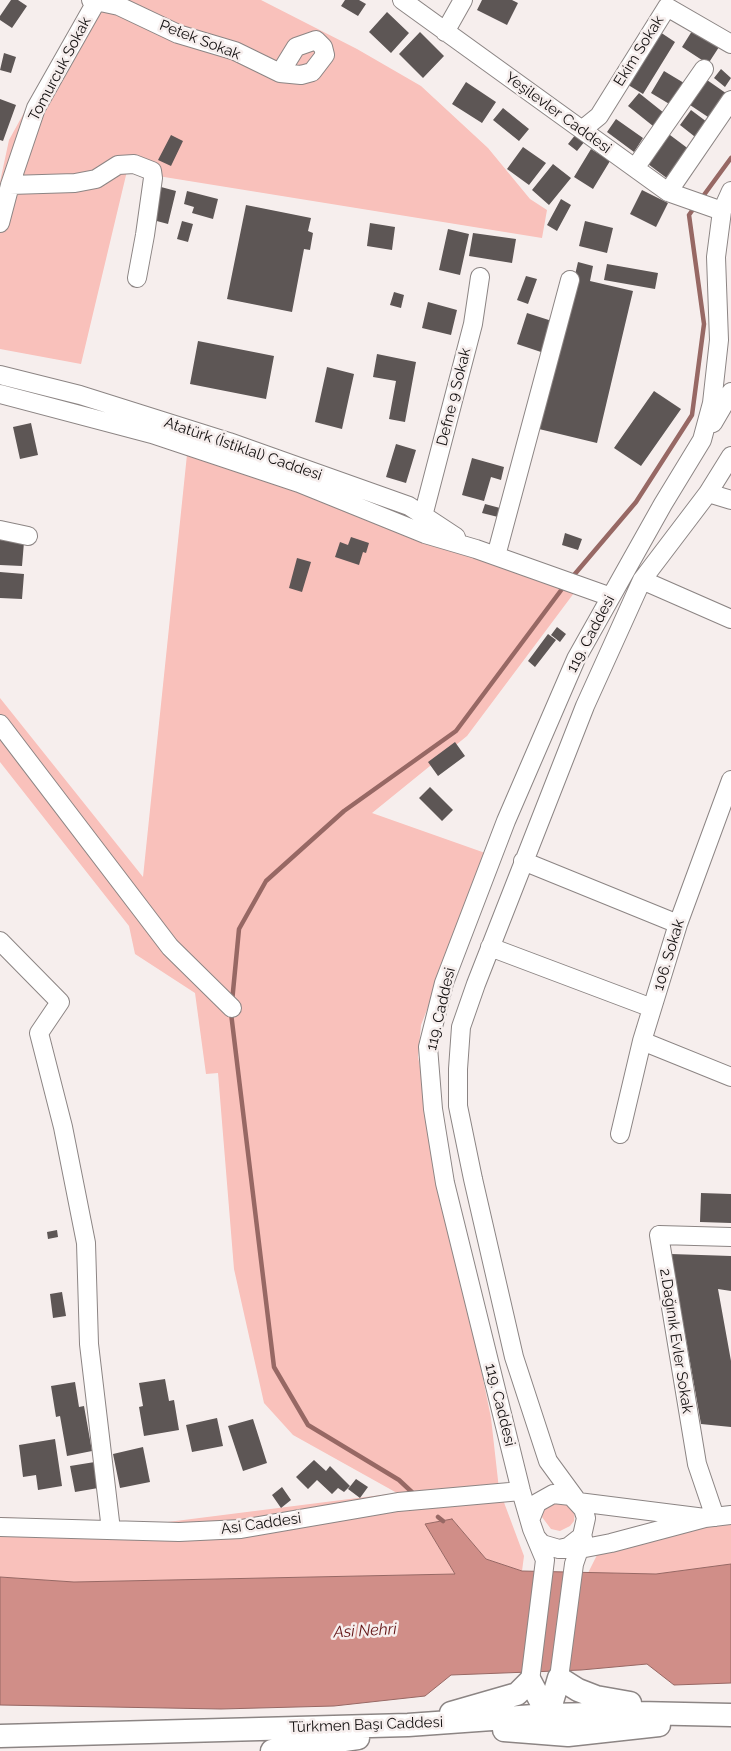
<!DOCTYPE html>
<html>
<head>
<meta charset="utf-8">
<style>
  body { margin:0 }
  canvas { display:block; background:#f6eeed }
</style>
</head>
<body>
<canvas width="731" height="1751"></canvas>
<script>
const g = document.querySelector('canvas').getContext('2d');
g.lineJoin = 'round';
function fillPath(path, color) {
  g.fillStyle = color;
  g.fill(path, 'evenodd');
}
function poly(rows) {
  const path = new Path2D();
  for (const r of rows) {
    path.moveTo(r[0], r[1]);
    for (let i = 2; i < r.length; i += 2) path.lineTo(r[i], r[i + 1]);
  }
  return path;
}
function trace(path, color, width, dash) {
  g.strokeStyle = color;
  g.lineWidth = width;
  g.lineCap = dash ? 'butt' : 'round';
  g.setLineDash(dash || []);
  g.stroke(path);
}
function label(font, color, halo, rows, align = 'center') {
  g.font = font + ' Raleway,sans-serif';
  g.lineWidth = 5;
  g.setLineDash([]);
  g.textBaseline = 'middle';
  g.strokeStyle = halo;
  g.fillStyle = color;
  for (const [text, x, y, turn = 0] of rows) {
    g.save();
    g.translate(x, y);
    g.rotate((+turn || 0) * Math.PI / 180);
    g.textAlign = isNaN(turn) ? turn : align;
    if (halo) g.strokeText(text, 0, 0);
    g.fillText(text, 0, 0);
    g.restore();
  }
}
fillPath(poly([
  [86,0,261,0,357,49,421,86,488,148,530,199,547,210,542,238,127,171,81,364,0,349,0,182,9,140],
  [188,445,577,589,467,736,372,813,488,854,421,1025,418,1057,491,1418,499,1489,524,1556,522,1571,486,1559,452,1519,425,1524,455,1574,74,1582,0,1577,0,1517,144,1525,397,1493,293,1435,264,1403,234,1269,218,1073,206,1074,195,993,135,954,129,926,0,762,0,698,143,877],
  [558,1497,575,1510,574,1521,570,1526,560,1531,551,1529,542,1517,544,1506],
  [731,1523,731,1564,656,1574,588,1573,598,1553,636,1539]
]), '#f9c1bb');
const water = poly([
  [452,1519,486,1559,522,1571,656,1574,731,1564,731,1683,674,1685,647,1664,581,1670,451,1675,425,1696,334,1706,221,1709,0,1705,0,1577,74,1582,455,1574,425,1524,452,1519]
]);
fillPath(water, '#d08e88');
trace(water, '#976864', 1);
trace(poly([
  [701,199,731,158],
  [574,575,636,502,692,415,704,324,689,215,696,205],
  [232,1002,239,929,266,881,344,811,456,731,562,589],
  [231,1013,274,1367,308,1425,399,1480,415,1495],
  [438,1517,443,1521]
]), '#976864', 4.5);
fillPath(poly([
  [11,0,18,0,27,6,12,28,0,20,0,16],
  [345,0,359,0,366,4,358,16,341,6],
  [482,0,512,0,518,3,507,25,477,10],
  [387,12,409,33,391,53,369,32],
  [657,30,675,42,643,94,625,83],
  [692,31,719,47,708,64,682,47],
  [420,32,444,56,423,78,399,54],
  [4,53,16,57,11,73,0,70],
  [721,69,731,78,725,87,714,78],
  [664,71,684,83,671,105,651,93],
  [707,80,730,96,714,121,690,105],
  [466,82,496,102,482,123,452,104],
  [639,93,669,117,658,130,628,106],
  [0,99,16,105,3,141,0,140],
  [503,108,529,129,519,141,493,120],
  [691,110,711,125,699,140,680,125],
  [616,119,643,138,634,152,607,132],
  [666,132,690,150,668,179,644,161],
  [576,134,585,141,577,151,568,144],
  [171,135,183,141,171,166,158,160],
  [523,147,546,163,529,185,507,169],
  [591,149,610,161,593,189,574,177],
  [553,164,571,178,549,205,532,190],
  [161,187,176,191,168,224,153,220],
  [642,190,668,203,656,227,630,214],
  [187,191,218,199,213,219,192,213,194,207,184,204],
  [561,199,571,205,557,231,547,225],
  [246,205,311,218,308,231,313,233,310,250,304,249,292,312,227,299],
  [182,221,193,224,188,242,177,239],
  [585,221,613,228,607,253,579,246],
  [370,223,395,227,392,250,367,246],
  [448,229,469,234,460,275,439,270],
  [473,233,516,239,512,263,469,256],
  [578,262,593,266,590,281,633,291,597,443,539,429],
  [607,264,658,273,655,289,604,280],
  [526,276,537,279,528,304,517,300],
  [394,292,404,295,401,308,390,305],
  [428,302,457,310,451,335,422,328],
  [527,313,555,322,544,353,517,344],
  [198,341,274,356,266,399,190,384],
  [377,354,416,362,405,422,389,419,396,381,373,377],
  [327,367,354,374,342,429,315,422],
  [654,391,681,409,641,466,614,448],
  [31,423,38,455,20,459,13,427],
  [396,444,416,450,406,483,386,477],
  [472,458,504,467,501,480,491,477,484,501,462,495],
  [485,504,500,508,498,517,482,513],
  [565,533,582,539,578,550,562,545],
  [351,537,369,543,366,553,363,552,359,565,335,557,340,542,348,545],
  [0,540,24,542,22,566,0,565],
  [297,558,311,562,302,592,289,588],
  [0,572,24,574,22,599,0,598],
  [557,627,566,634,560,642,551,635],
  [548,634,556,640,535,667,528,661],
  [455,742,465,756,438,776,428,762],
  [430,787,453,810,442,821,419,798],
  [701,1193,731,1194,731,1223,700,1222],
  [57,1230,58,1237,48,1239,47,1232],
  [671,1254,731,1256,731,1291,718,1289,731,1361,731,1427,701,1424],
  [62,1292,66,1316,53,1318,50,1294],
  [165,1379,169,1401,174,1400,179,1430,144,1436,139,1407,143,1406,139,1383],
  [75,1382,79,1407,84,1406,92,1451,67,1456,60,1416,56,1417,51,1386],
  [217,1418,223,1446,192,1452,186,1425],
  [253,1419,267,1463,243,1471,228,1426],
  [55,1439,62,1486,38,1490,36,1475,23,1477,19,1445],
  [143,1447,150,1482,120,1488,113,1454],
  [314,1460,326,1471,330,1466,350,1486,344,1492,338,1488,332,1494,317,1480,308,1489,296,1477],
  [101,1461,104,1487,75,1492,70,1466],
  [356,1479,368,1487,360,1498,348,1489],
  [282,1487,291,1500,281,1508,272,1495]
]), '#5d5655');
const minor = poly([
  [91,0,119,6,178,34,235,51,280,73,296,47,316,40,323,47,325,55,312,72,301,75,280,73],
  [402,0,668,192,722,211],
  [445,32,463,0],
  [583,129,599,116,667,7,731,44],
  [635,168,704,69],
  [10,185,75,183,96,179,118,165,134,164,152,171,153,178,145,235,137,278],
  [668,192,731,100],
  [0,223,10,185,36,108,96,2],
  [0,375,80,395,229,442,409,506,456,537],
  [0,394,152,434,299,483,425,534,476,549,611,597],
  [713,423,731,392],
  [708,493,731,500],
  [423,516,473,324,480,277],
  [0,530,28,536],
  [496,556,570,280],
  [642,580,731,619],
  [0,724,170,947,232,1008],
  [523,861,678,924],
  [0,941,60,1002,39,1033,63,1127,86,1243,89,1344,111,1530],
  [490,947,652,1008],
  [642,1041,731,1077],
  [620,1134,642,1041,678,924,731,780],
  [715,1517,697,1464,659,1235,731,1237],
  [705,1518,578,1502,548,1461,514,1357,473,1179,458,1106,458,1069,461,1027,476,984,585,706,642,580,708,493,731,456],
  [0,1527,179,1532,241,1529,398,1502,521,1491],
  [559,1549,568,1547,582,1536,586,1518,583,1509,571,1496,553,1494,537,1503,530,1520,536,1537,542,1544,559,1549,580,1549,611,1543,705,1518,731,1515],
  [559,1678,574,1564,583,1538],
  [530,1681,545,1560,532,1529,521,1491,445,1183,433,1109,428,1047,444,983,506,821,576,659,663,504,702,440,712,403,719,340,716,257,722,211,731,191]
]);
const major = poly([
  [451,1713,517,1694,530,1681,548,1715,553,1720],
  [542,1726,548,1715,559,1678,578,1690,596,1697,630,1703],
  [504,1730,568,1735,659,1725],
  [0,1736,408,1725,548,1715,638,1713,731,1715],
  [272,1751,358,1738]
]);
trace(minor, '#8c8584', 20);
trace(major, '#8c8584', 25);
trace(minor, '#fff', 18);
trace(major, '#fff', 22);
label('15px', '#120f0f', '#f6eeed', [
  ["Petek Sokak",200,40,21],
  ["Ekim Sokak",639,51,-58],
  ["Tomurcuk Sokak",60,69,-62],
  ["Yeşilevler Caddesi",558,113,36],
  ["Defne 9 Sokak",454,397,-76],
  ["Atatürk (İstiklal) Caddesi",243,449,19],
  ["119. Caddesi",591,634,-62],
  ["106. Sokak",669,955,-73],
  ["119. Caddesi",441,1009,-77],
  ["2.Dağınık Evler Sokak",676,1341,81],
  ["119. Caddesi",500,1405,76],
  ["Asi Caddesi",261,1524,-8],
  ["Türkmen Başı Caddesi",366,1725,-2]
]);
label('italic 16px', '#621314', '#f6eeed', [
  ["Asi Nehri",365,1631,-3]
]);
</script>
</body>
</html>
